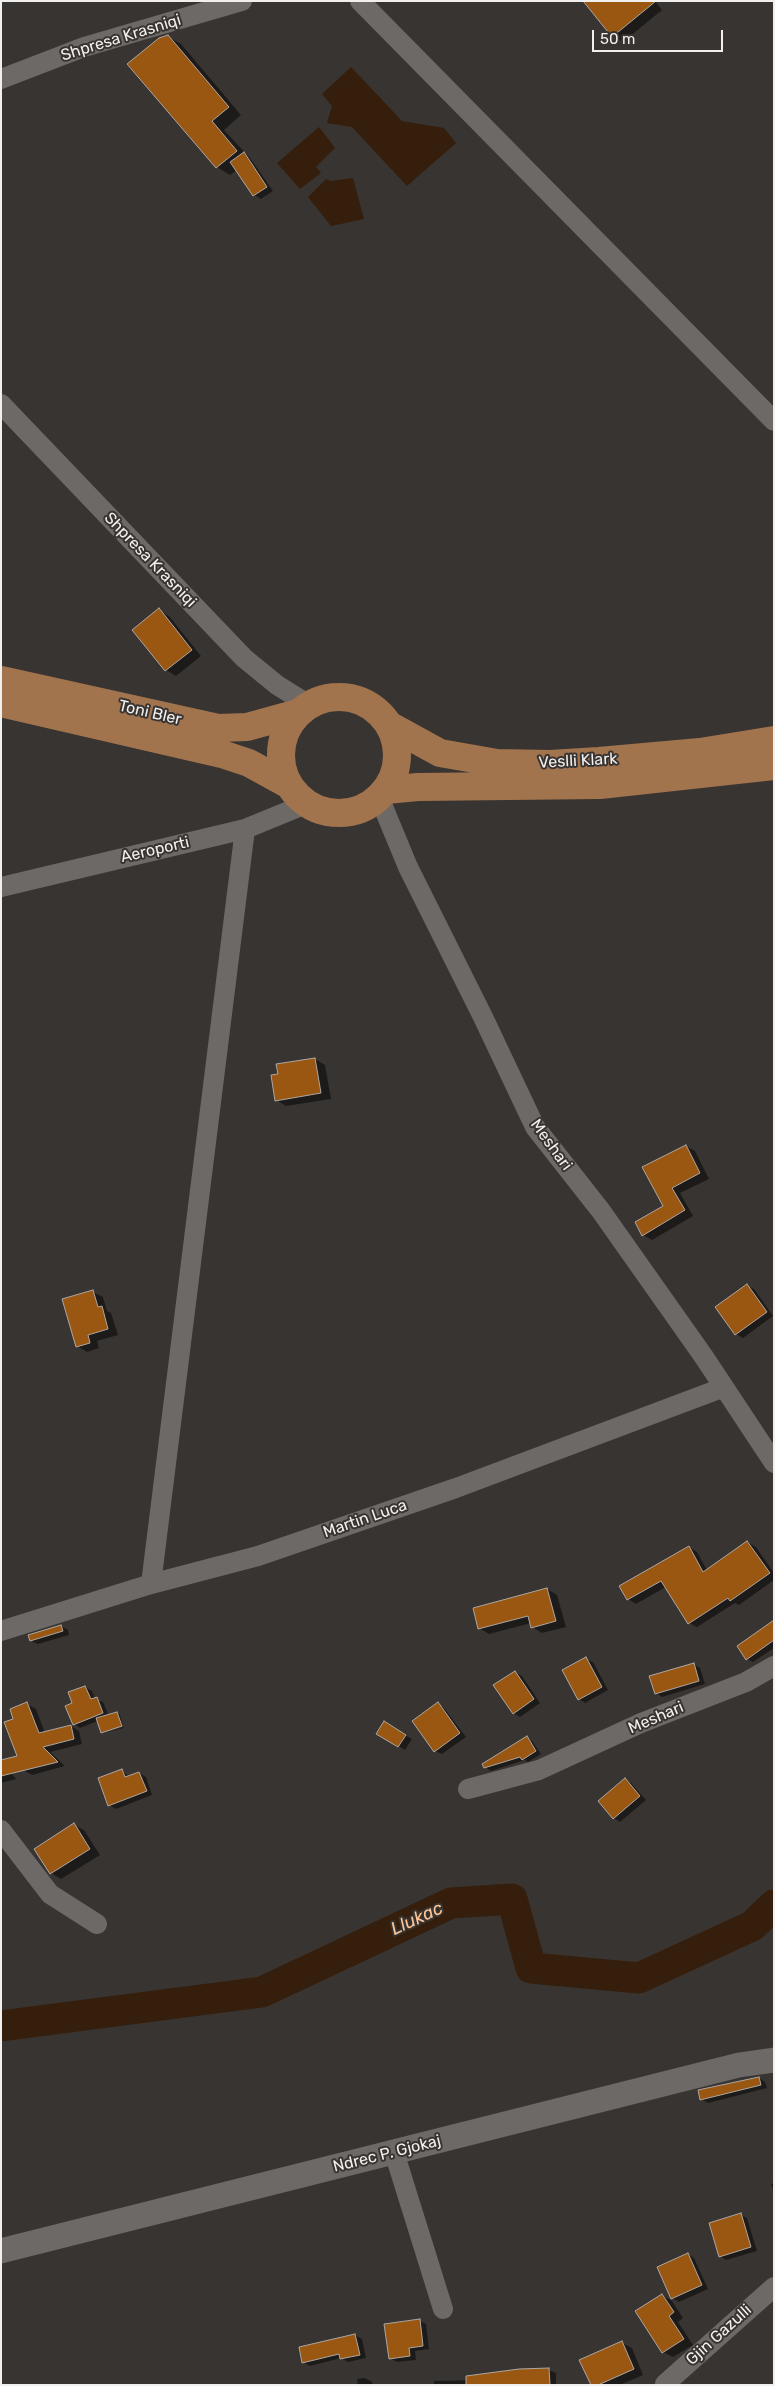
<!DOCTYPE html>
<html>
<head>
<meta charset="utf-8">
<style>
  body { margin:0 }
  #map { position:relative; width:775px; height:2386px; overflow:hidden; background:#383431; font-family:Rubik,sans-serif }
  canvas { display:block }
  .frame { position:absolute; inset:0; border:2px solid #f2f0ee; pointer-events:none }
  .scale { position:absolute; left:592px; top:30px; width:131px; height:22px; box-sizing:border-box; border:2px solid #f2f0ee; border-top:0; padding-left:6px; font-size:15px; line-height:18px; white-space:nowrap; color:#f2f0ee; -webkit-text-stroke:4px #383431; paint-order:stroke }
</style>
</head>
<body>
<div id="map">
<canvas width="775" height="2386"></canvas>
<div class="frame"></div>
<div class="scale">50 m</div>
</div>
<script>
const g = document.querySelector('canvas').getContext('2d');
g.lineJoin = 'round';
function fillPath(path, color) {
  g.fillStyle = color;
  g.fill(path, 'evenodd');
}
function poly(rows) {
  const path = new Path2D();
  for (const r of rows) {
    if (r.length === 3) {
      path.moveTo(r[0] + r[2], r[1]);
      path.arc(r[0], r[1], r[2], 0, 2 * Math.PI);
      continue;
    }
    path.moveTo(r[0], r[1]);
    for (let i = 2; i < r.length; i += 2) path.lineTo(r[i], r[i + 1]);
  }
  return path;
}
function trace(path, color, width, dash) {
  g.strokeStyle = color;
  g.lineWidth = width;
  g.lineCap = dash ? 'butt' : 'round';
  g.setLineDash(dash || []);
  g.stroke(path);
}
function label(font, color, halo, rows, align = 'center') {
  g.font = font + ' Rubik,sans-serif';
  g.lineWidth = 4;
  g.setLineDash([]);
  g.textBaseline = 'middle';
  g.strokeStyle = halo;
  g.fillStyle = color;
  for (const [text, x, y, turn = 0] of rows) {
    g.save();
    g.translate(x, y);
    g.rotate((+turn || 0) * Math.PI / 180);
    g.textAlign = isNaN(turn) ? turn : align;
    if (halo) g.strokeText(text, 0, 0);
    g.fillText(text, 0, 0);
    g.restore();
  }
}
fillPath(poly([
  [351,67,402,121,444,128,456,143,407,186,352,127,327,123,332,106,322,94],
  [319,127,335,148,316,167,321,173,300,189,277,163],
  [353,178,364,219,331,226,308,197,326,179,331,181]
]), '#351e0b');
fillPath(poly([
  [655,1,662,10,623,42,613,36],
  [167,36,181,44,241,115,224,130,250,158,273,191,261,199,254,195,237,170,230,175,217,167,129,65],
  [159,610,169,616,201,656,176,676,166,670],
  [315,1059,325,1065,331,1099,286,1106,276,1100,279,1075],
  [686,1146,695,1151,709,1179,680,1193,693,1216,652,1240,643,1235,664,1206],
  [747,1286,754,1289,773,1316,743,1338,736,1334],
  [93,1292,103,1297,107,1311,111,1313,118,1335,97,1341,99,1348,87,1352,77,1346],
  [747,1542,756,1547,774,1573,774,1580,739,1605,735,1603,697,1627,689,1623,666,1587,636,1604,628,1599,689,1547,697,1552,707,1570],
  [547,1589,557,1595,566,1627,542,1633,532,1627,531,1623,489,1634,479,1628],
  [774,1622,774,1648,753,1662,747,1659],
  [61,1626,68,1630,69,1635,38,1644,31,1641],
  [586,1659,593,1662,608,1690,585,1703,579,1699],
  [693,1664,700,1668,705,1684,662,1697,656,1693],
  [515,1672,522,1676,540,1703,520,1717,513,1713],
  [85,1687,92,1691,95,1699,103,1702,109,1716,117,1713,120,1715,123,1725,102,1731,98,1721,80,1728,74,1724,74,1704],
  [27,1704,36,1709,45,1733,71,1726,79,1731,82,1744,50,1752,65,1766,32,1775,23,1770,15,1720],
  [438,1704,444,1708,466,1737,442,1754,435,1751],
  [384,1723,412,1739,405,1750,378,1733],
  [124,1727,124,1728,104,1733],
  [527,1737,532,1741,541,1754,528,1762,525,1760,491,1771,485,1767],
  [1,1760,16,1779,1,1783],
  [122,1770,129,1777,139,1773,146,1777,152,1795,116,1809,109,1805],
  [625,1779,631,1783,646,1800,620,1822,614,1818],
  [74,1825,84,1830,100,1855,61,1879,51,1873],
  [759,2078,765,2082,767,2088,708,2103,701,2099],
  [774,2183,774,2192,771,2184],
  [741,2215,747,2218,757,2251,726,2260,720,2256],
  [688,2254,694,2258,708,2289,679,2302,672,2298],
  [662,2295,672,2301,683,2318,678,2322,693,2345,673,2357,663,2352],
  [420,2321,426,2324,429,2349,415,2351,416,2360,397,2362,390,2358],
  [355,2335,362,2339,366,2358,348,2362,341,2358,310,2366,303,2362],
  [622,2343,632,2348,643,2375,620,2385,592,2385],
  [519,2370,549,2370,556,2373,556,2385,434,2385,434,2381,473,2380],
  [365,2378,372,2382,373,2385,358,2385,357,2379]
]), '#0007');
trace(poly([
  [1,2026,262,1992,451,1903,512,1899,531,1968,639,1978,752,1926,774,1905]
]), '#351e0b', 31);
const building = poly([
  [583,1,656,1,612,37,583,1],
  [168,35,229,107,212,121,237,151,216,168,127,64,159,38,168,35],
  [244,152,267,187,253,196,230,162,244,152],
  [159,608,192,650,165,671,132,630,159,608],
  [315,1058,321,1093,275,1101,271,1075,278,1074,276,1064,315,1058],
  [686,1145,700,1173,672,1188,685,1210,642,1236,635,1222,663,1206,642,1167,686,1145],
  [747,1284,767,1312,735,1335,715,1307,747,1284],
  [93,1290,98,1307,102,1306,108,1329,88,1335,90,1343,76,1347,62,1299,93,1290],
  [747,1541,770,1573,730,1601,728,1598,688,1624,661,1581,627,1600,619,1586,689,1546,703,1572,747,1541],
  [547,1588,556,1621,531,1628,528,1616,478,1629,473,1608,547,1588],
  [774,1620,774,1640,746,1660,737,1646,774,1620],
  [61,1625,63,1631,30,1641,28,1635,61,1625],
  [586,1657,602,1687,578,1700,562,1670,586,1657],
  [694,1663,699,1681,655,1694,649,1676,694,1663],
  [515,1671,534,1699,513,1714,493,1685,515,1671],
  [85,1686,91,1699,97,1697,103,1713,73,1725,65,1706,72,1703,68,1692,85,1686],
  [27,1702,39,1733,71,1725,74,1739,43,1747,58,1762,1,1776,1,1760,17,1756,4,1722,13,1719,10,1709,27,1702],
  [438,1702,460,1733,434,1752,412,1721,438,1702],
  [117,1712,122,1726,101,1733,96,1718,117,1712],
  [384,1721,406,1735,398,1747,376,1734,384,1721],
  [527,1736,536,1751,522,1760,520,1757,484,1768,482,1764,527,1736],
  [122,1769,125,1777,139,1772,147,1791,108,1806,98,1778,122,1769],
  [625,1778,640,1796,613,1819,598,1801,625,1778],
  [74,1823,90,1849,50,1874,34,1849,74,1823],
  [759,2077,761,2085,700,2100,698,2090,759,2077],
  [741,2213,751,2247,719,2257,709,2223,741,2213],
  [688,2253,702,2285,671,2299,657,2267,688,2253],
  [662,2294,674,2312,669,2316,684,2339,662,2353,635,2311,662,2294],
  [420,2319,423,2346,409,2348,410,2356,389,2359,384,2324,420,2319],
  [355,2334,360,2355,340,2359,339,2354,302,2363,299,2347,355,2334],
  [622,2341,634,2369,598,2385,591,2385,579,2360,622,2341],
  [549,2368,550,2385,466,2385,466,2376,519,2369,549,2368]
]);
fillPath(building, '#9a5712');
trace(building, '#aca7a3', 1);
trace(poly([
  [360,1,774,421],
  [1,79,84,47,242,1],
  [1,404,244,658,277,685,309,705],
  [379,797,408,867,483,1017,535,1127,601,1211,704,1357,774,1463],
  [1,887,245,829,306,804],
  [151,1584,245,829],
  [1,1631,151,1584,258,1556,456,1488,722,1388],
  [468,1789,539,1770,641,1723,746,1682,774,1666],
  [1,1830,50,1894,97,1924],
  [394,2152,443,2309],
  [665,2384,774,2287]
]), '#6d6966', 20);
trace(poly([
  [1,2251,739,2065,774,2060]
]), '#6d6966', 25);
trace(poly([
  [1,680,218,728,247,727,298,713],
  [339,755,58],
  [1,703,222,754,249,763,289,785],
  [389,725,440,753,497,763,550,764,599,761,700,752,774,740],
  [386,790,418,787,600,785,774,766]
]), '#a2744e', 28);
label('16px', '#f2f0ee', '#383431', [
  ["Shpresa Krasniqi",121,38,-17],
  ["Shpresa Krasniqi",150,560,46],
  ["Toni Bler",150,713,13],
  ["Veslli Klark",578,761,-3],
  ["Aeroporti",155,850,-13],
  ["Meshari",551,1145,54],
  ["Martin Luca",365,1519,-19],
  ["Meshari",656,1718,-23],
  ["Ndrec P. Gjokaj",387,2154,-14],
  ["Gjin Gazulli",719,2335,-42]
]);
label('italic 18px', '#ffc699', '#383431', [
  ["Llukac",417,1919,-25]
]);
</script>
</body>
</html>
